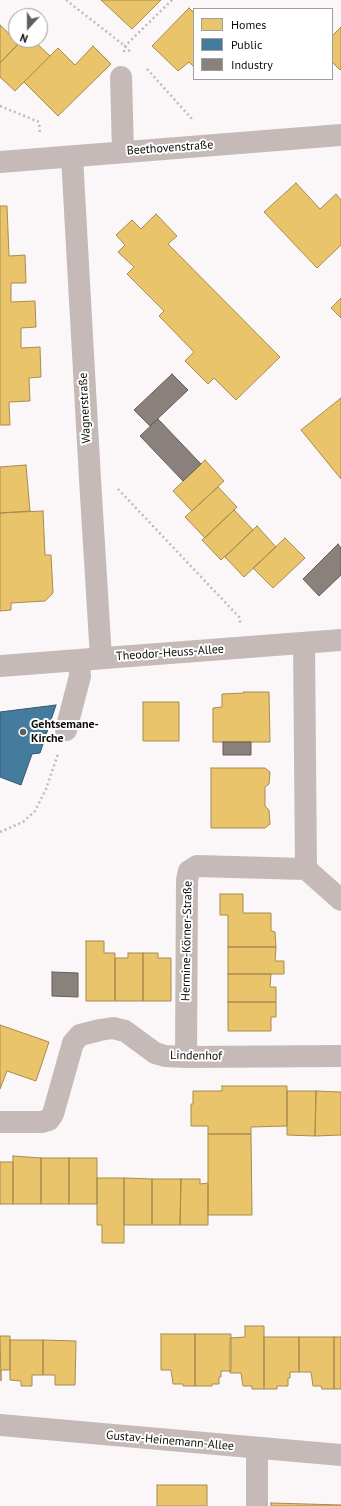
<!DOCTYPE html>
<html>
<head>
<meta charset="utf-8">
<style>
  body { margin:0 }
  #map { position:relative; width:341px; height:1506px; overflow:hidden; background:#fbf6f7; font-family:"PT Sans",sans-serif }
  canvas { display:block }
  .legend { position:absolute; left:193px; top:8px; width:140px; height:72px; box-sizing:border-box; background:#fff; border:1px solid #9f9d9d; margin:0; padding:5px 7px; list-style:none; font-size:12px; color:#0e0a0b }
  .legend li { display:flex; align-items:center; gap:8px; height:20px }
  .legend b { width:20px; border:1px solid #9f9d9d }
  .north { position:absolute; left:8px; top:8px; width:40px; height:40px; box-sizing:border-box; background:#fff; border:1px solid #9f9d9d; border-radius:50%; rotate:201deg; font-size:11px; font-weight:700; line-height:16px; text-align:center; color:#0e0a0b }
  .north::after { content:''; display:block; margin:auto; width:14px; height:18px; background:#615d5e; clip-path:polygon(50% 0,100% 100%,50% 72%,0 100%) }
</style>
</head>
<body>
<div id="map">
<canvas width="341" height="1506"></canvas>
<ul class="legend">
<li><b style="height:11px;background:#e9c46a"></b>Homes</li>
<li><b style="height:11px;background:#457b9d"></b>Public</li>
<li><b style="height:11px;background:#8a817c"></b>Industry</li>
</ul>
<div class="north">N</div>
</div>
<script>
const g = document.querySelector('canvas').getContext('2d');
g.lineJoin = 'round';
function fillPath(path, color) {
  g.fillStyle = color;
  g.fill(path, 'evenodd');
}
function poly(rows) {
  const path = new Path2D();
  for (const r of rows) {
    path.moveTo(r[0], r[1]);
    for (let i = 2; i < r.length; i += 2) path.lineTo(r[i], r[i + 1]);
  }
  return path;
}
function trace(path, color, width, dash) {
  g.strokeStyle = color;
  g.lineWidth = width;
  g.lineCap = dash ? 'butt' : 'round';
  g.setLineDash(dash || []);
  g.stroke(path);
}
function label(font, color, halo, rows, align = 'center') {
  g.font = font + ' "PT Sans",sans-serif';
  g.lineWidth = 4;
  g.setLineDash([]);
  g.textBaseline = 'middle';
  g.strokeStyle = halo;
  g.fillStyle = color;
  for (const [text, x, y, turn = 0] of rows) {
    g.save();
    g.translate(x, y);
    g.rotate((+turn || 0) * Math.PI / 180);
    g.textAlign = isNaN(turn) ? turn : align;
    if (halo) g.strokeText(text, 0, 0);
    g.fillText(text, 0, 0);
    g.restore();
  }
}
const homes = poly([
  [101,0,161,0,132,29,101,0],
  [189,8,194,13,194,67,189,62,178,71,152,46,189,8],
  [0,25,19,43,0,63,0,25],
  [341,27,341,69,340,70,332,62,332,36,341,27],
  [22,40,33,40,50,56,15,91,0,77,0,63,22,40],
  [93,46,111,64,58,116,24,82,58,48,75,65,93,46],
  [296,183,320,209,336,194,341,200,341,245,317,268,264,212,296,183],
  [0,206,7,206,9,256,25,255,26,283,11,283,11,302,35,301,36,327,21,328,21,348,40,347,41,377,29,378,30,401,9,402,10,425,0,425,0,206],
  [156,214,177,236,168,244,280,357,236,400,214,378,208,384,185,361,194,352,159,316,164,311,127,274,134,267,118,252,125,245,116,235,132,220,141,229,156,214],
  [341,298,341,318,331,308,341,298],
  [341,398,341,479,301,430,341,398],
  [205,460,224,481,192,511,173,491,205,460],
  [26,465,30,511,0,513,0,467,26,465],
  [218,487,237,507,205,538,185,517,218,487],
  [234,510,253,530,221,560,202,540,234,510],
  [43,511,45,555,51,555,53,593,45,601,11,603,11,610,0,611,0,513,43,511],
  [257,526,276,547,244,577,225,557,257,526],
  [285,538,305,558,273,588,253,568,285,538],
  [244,692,269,692,270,742,213,742,213,708,222,707,222,694,244,693,244,692],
  [143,702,179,702,179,741,143,741,143,702],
  [211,768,265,768,270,772,269,784,265,787,265,806,269,810,270,824,265,828,211,828,211,768],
  [220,894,243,894,243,913,271,913,271,931,275,932,276,947,228,947,228,915,220,915,220,894],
  [86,941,104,941,104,953,115,953,115,1001,86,1001,86,941],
  [228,947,276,947,275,961,284,961,284,974,228,974,228,947],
  [128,953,143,953,143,1001,115,1001,115,958,128,958,128,953],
  [143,953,158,953,158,958,171,958,171,1001,143,1001,143,953],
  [228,974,271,974,270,987,276,987,276,1002,228,1002,228,974],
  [228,1002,276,1002,276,1017,271,1017,271,1031,228,1031,228,1002],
  [0,1025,49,1042,36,1081,7,1071,0,1089,0,1025],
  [222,1086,287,1086,287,1126,251,1127,251,1134,208,1134,208,1126,191,1126,191,1104,193,1104,193,1091,222,1091,222,1086],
  [287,1091,316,1091,315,1136,287,1135,287,1091],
  [316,1091,341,1092,341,1135,315,1136,316,1091],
  [208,1134,251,1134,252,1215,208,1215,208,1134],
  [13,1156,41,1158,41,1204,13,1204,13,1156],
  [41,1158,69,1158,69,1204,41,1204,41,1158],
  [69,1158,97,1158,97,1204,69,1204,69,1158],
  [0,1162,13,1162,13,1204,0,1204,0,1162],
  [97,1178,124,1178,124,1243,102,1243,102,1225,97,1225,97,1178],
  [124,1178,152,1179,152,1225,124,1225,124,1178],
  [152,1179,181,1179,180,1225,152,1225,152,1179],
  [181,1179,200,1179,200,1184,208,1183,208,1225,180,1225,181,1179],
  [245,1326,264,1326,264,1389,252,1389,252,1386,243,1386,241,1373,230,1373,230,1338,245,1337,245,1326],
  [161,1334,195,1334,195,1386,183,1386,183,1384,173,1384,171,1370,161,1370,161,1334],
  [195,1334,231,1334,231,1371,221,1371,221,1377,219,1377,219,1384,212,1384,212,1386,195,1386,195,1334],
  [0,1336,10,1336,10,1370,1,1370,1,1381,0,1336],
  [264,1337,299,1337,299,1372,290,1372,290,1378,288,1378,288,1386,277,1386,277,1389,264,1389,264,1337],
  [299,1337,334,1337,334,1389,322,1389,321,1386,313,1386,311,1372,299,1372,299,1337],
  [334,1337,341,1337,341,1389,334,1389,334,1337],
  [10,1340,43,1340,43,1375,32,1375,32,1386,21,1386,21,1381,10,1380,10,1340],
  [43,1340,76,1341,75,1385,55,1385,55,1375,43,1375,43,1340],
  [157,1485,207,1485,207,1506,157,1506,157,1485],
  [271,1503,341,1505,341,1506,271,1506,271,1503]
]);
fillPath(homes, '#e9c46a');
trace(homes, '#a78c4e', 1);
const public = poly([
  [56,705,40,753,32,754,21,785,0,777,0,712,56,705]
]);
fillPath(public, '#457b9d');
trace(public, '#345971', 1);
const industry = poly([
  [172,374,188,390,150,426,134,410,172,374],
  [158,419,201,464,183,481,140,436,158,419],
  [338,544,341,548,341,575,319,596,303,579,338,544],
  [223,742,251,742,251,755,223,755,223,742],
  [52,972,78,973,78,997,52,996,52,972]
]);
fillPath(industry, '#8a817c');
trace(industry, '#655d5a', 1);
trace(poly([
  [66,0,125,46,131,53],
  [124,52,125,46,172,0],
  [147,69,193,120],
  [0,106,39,122,40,133],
  [118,489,240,618,240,623],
  [0,832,23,822,35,811,46,789,58,754]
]), '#c1bab8', 2.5, [2, 3]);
trace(poly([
  [121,77,123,152],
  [72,157,90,479,101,658],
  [0,162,341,135],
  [304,643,306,869,341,900],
  [0,666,341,640],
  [66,730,80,676,79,660],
  [186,1057,187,880,189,871,197,866,306,869],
  [0,1122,41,1122,49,1120,53,1114,73,1043,80,1035,100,1030,113,1028,125,1031,155,1053,165,1056,186,1057,341,1056],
  [0,1425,341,1455],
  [257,1506,257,1448]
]), '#c5bab7', 22);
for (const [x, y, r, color] of [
  [23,732,4,"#615d5e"]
]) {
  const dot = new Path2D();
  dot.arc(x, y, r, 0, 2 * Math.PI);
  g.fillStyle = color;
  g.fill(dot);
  trace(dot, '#fff', 1.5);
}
label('12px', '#0e0a0b', '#fff', [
  ["Beethovenstraße",170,148,-4],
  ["Wagnerstraße",85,408,-93],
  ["Theodor-Heuss-Allee",170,653,-4],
  ["Hermine-Körner-Straße",187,941,-89],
  ["Lindenhof",196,1056,1],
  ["Gustav-Heinemann-Allee",170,1441,5]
]);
label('bold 12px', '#0e0a0b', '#fff', [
  ["Gehtsemane-",31,725],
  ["Kirche",31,739]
], 'left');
</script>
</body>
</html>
